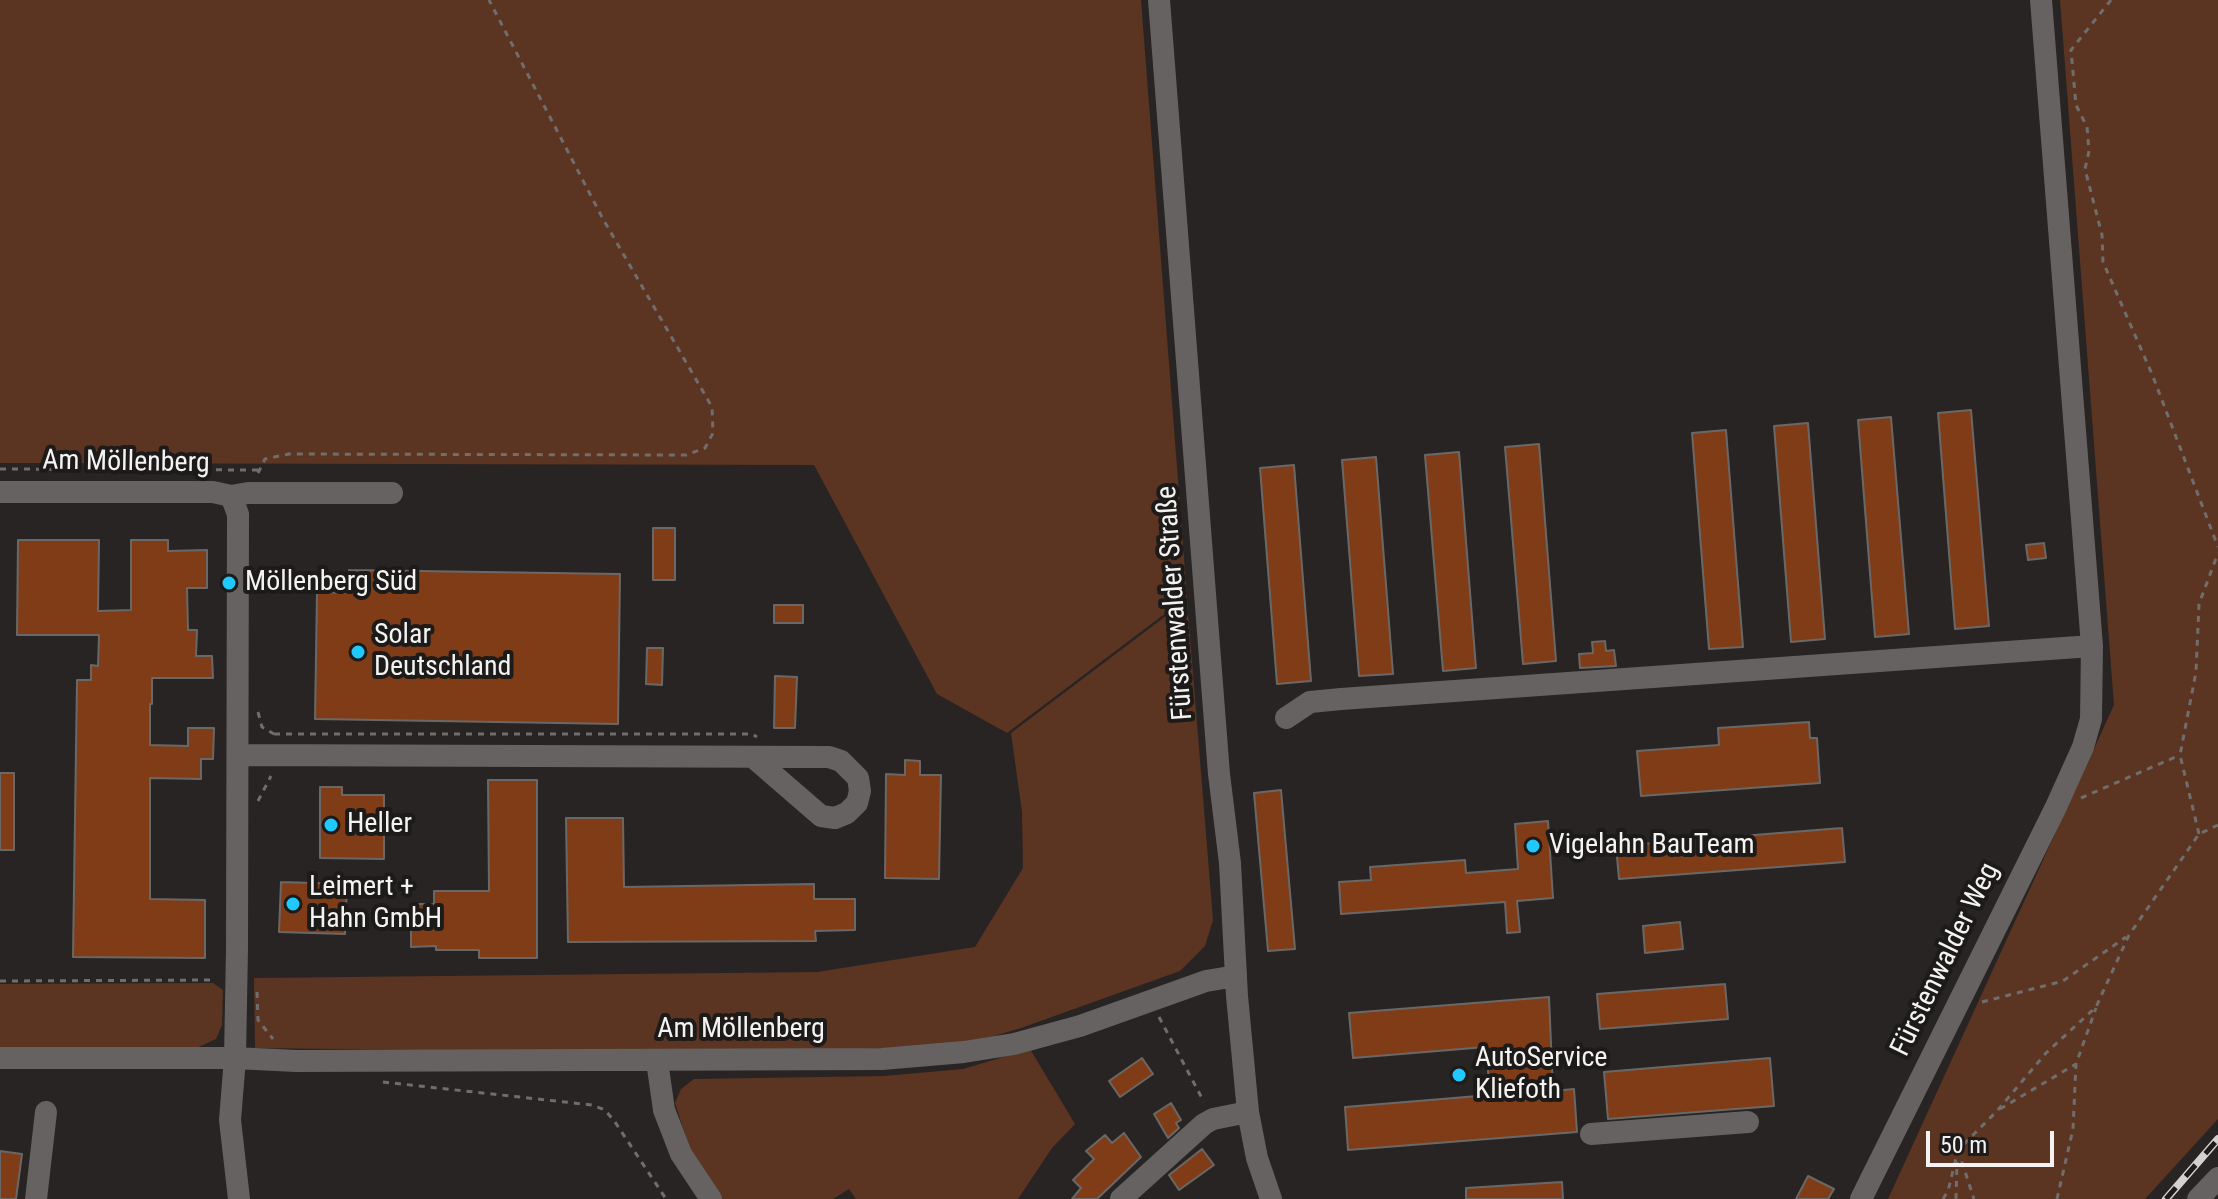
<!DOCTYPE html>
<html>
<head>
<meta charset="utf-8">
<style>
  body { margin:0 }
  #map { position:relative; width:2218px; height:1199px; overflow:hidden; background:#272423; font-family:"Roboto Condensed",sans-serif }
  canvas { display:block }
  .scale { position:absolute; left:1926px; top:1131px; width:128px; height:36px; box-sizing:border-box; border:4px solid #f4f3f2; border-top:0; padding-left:10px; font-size:24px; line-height:28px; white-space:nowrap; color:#f4f3f2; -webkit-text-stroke:6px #1d1b1a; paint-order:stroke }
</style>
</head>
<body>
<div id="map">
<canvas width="2218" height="1199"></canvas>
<div class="scale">50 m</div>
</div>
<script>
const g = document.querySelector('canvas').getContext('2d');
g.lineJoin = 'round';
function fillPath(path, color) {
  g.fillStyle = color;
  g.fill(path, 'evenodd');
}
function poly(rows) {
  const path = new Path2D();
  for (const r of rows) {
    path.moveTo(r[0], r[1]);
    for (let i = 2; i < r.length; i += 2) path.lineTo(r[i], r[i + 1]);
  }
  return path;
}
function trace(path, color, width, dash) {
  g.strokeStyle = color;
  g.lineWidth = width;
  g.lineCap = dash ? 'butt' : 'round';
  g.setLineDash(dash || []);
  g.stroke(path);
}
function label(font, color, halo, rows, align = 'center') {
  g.font = font + ' "Roboto Condensed",sans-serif';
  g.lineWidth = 8;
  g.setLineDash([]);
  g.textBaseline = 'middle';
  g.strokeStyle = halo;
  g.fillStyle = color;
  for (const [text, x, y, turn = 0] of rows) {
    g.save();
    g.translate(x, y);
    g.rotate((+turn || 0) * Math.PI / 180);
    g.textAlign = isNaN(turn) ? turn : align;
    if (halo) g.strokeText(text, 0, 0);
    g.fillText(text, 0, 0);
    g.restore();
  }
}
fillPath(poly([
  [0,0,1141,0,1187,597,1007,733,937,694,814,465,0,463],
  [2060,0,2218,0,2218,1119,2145,1199,1888,1199,2114,705],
  [1187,600,1213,920,1205,946,1180,971,1021,1028,957,1047,655,1053,255,1048,254,978,817,972,975,947,1023,868,1022,812,1011,733],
  [213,983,223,990,222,1025,216,1039,192,1050,0,1048,0,984],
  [1030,1049,1075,1124,1052,1148,1018,1199,856,1199,849,1189,833,1199,720,1199,692,1156,675,1103,681,1089,694,1079,884,1076,963,1069]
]), '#5c3422');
const building = poly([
  [1971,410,1989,626,1955,629,1938,413,1971,410],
  [1891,417,1909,634,1875,637,1858,420,1891,417],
  [1808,423,1825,639,1791,642,1774,426,1808,423],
  [1726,430,1743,647,1709,649,1692,433,1726,430],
  [1539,444,1556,661,1523,664,1505,447,1539,444],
  [1459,452,1476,668,1443,671,1425,455,1459,452],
  [1376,457,1393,674,1359,676,1342,460,1376,457],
  [1294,465,1311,681,1277,684,1260,468,1294,465],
  [653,528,675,528,675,580,653,580,653,528],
  [18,540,99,540,98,611,131,610,131,540,168,540,168,551,207,550,207,588,187,588,188,630,197,630,196,656,212,656,213,678,152,678,152,704,150,704,150,745,188,746,188,728,214,728,213,759,201,759,201,779,150,778,150,899,205,900,205,958,73,957,77,680,91,680,91,665,98,666,99,635,17,635,18,540],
  [2044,543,2046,558,2028,560,2026,545,2044,543],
  [349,570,620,574,618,724,315,719,317,592,348,593,349,570],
  [774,605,803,605,803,623,774,623,774,605],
  [1605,641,1606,651,1614,650,1616,666,1580,668,1579,654,1593,653,1592,642,1605,641],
  [647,648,663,648,662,685,646,684,647,648],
  [775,676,797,677,795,728,774,728,775,676],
  [1809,722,1810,738,1817,738,1820,783,1641,796,1637,751,1719,745,1718,728,1809,722],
  [905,760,920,761,920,775,941,775,939,879,885,878,886,774,905,775,905,760],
  [0,773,14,773,14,850,0,850,0,773],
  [488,780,537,780,537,958,479,958,479,950,436,950,436,946,411,947,411,904,434,904,434,891,489,891,488,780],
  [320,787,342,787,342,795,384,795,384,859,320,858,320,787],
  [1281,790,1295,949,1268,951,1254,793,1281,790],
  [566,818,623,818,624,887,814,884,814,899,855,899,855,930,815,931,816,941,568,942,566,818],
  [1548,821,1553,898,1517,901,1520,932,1507,933,1505,902,1341,914,1339,882,1371,880,1370,867,1465,860,1466,873,1518,869,1515,824,1548,821],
  [1842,828,1845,862,1619,879,1616,846,1842,828],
  [281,882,347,884,345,934,279,932,281,882],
  [1680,922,1683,949,1645,953,1643,926,1680,922],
  [1725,984,1728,1019,1600,1029,1597,994,1725,984],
  [1549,997,1553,1091,1574,1089,1577,1132,1348,1150,1345,1107,1490,1095,1486,1047,1353,1058,1349,1013,1549,997],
  [1142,1058,1153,1074,1120,1097,1109,1081,1142,1058],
  [1770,1058,1774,1106,1608,1119,1604,1072,1770,1058],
  [1171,1103,1181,1120,1176,1123,1179,1128,1168,1138,1154,1114,1171,1103],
  [1124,1133,1141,1157,1097,1199,1072,1199,1081,1188,1073,1180,1094,1159,1086,1151,1105,1135,1112,1143,1124,1133],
  [1202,1149,1214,1165,1179,1190,1169,1175,1202,1149],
  [0,1151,22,1154,16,1199,0,1199,0,1151],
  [1808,1176,1834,1189,1828,1199,1796,1199,1808,1176],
  [1562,1182,1563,1199,1466,1199,1466,1188,1562,1182]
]);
fillPath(building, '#803c17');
trace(building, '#6a6866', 2);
trace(poly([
  [2111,0,2071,50,2076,105,2087,127,2089,151,2085,169,2102,235,2103,262,2152,374,2218,547],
  [0,469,258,470],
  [258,473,265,459,289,454,686,455,705,448,713,433,712,407,603,219,489,0],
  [258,712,262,727,274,734,274,737],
  [274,734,752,734,757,737],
  [2081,798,2180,755],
  [258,801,271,776],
  [2199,834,2180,755,2196,672,2199,604,2218,553],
  [0,981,216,980],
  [257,992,258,1020,273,1039],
  [1982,1002,2063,981,2126,937],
  [1159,1017,1204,1102],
  [383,1082,592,1105,605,1110,615,1122,666,1199],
  [2000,1109,2076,1064],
  [1958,1150,1974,1199],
  [1943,1199,1948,1191,1958,1150,1997,1111,2046,1053,2096,1007,2129,935,2199,834,2218,825],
  [1956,1199,1957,1162],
  [2057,1199,2073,1129,2076,1064,2096,1008]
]), '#706e6d', 3, [6, 6]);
trace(poly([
  [1159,0,1219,774,1230,863,1237,996,1248,1112,1257,1158,1271,1199],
  [0,492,213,492,231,496,238,514,237,948,235,1058,230,1120,239,1199],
  [231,496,248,493,392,493],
  [1286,718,1310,702,1341,699,2092,646],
  [238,755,829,757,841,761,858,778,860,791,857,803,847,813,835,818,821,816,754,758],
  [0,1058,235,1058,296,1061,882,1059,964,1052,1014,1044,1080,1026,1206,981,1236,976],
  [657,1061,664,1110,681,1154,711,1199],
  [1591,1134,1748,1122],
  [36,1199,46,1112],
  [1121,1199,1204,1124,1213,1119,1248,1112],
  [1861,1199,2055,809,2083,747,2091,719,2092,646,2041,0],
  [2198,1199,2218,1178]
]), '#656261', 22);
const rail = poly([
  [2166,1199,2218,1139]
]);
trace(rail, '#d3d1d0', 8);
trace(rail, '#1d1b1a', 5, [15]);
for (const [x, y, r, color] of [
  [229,583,8,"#1fc9fd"],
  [358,652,8,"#1fc9fd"],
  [331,825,8,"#1fc9fd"],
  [1533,846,8,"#1fc9fd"],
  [293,904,8,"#1fc9fd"],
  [1459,1075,8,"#1fc9fd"]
]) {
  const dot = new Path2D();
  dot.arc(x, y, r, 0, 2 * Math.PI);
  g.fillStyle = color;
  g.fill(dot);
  trace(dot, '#1d1b1a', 3);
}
label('28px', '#f4f3f2', '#1d1b1a', [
  ["Am Möllenberg",126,463,1],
  ["Fürstenwalder Straße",1176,603,-94],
  ["Fürstenwalder Weg",1946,960,-64],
  ["Am Möllenberg",741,1030]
]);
label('28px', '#f4f3f2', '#1d1b1a', [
  ["Möllenberg Süd",245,583],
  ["Solar",374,636],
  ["Deutschland",374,668],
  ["Heller",347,825],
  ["Vigelahn BauTeam",1549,846],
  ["Leimert +",309,888],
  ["Hahn GmbH",309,920],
  ["AutoService",1475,1059],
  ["Kliefoth",1475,1091]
], 'left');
</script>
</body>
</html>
